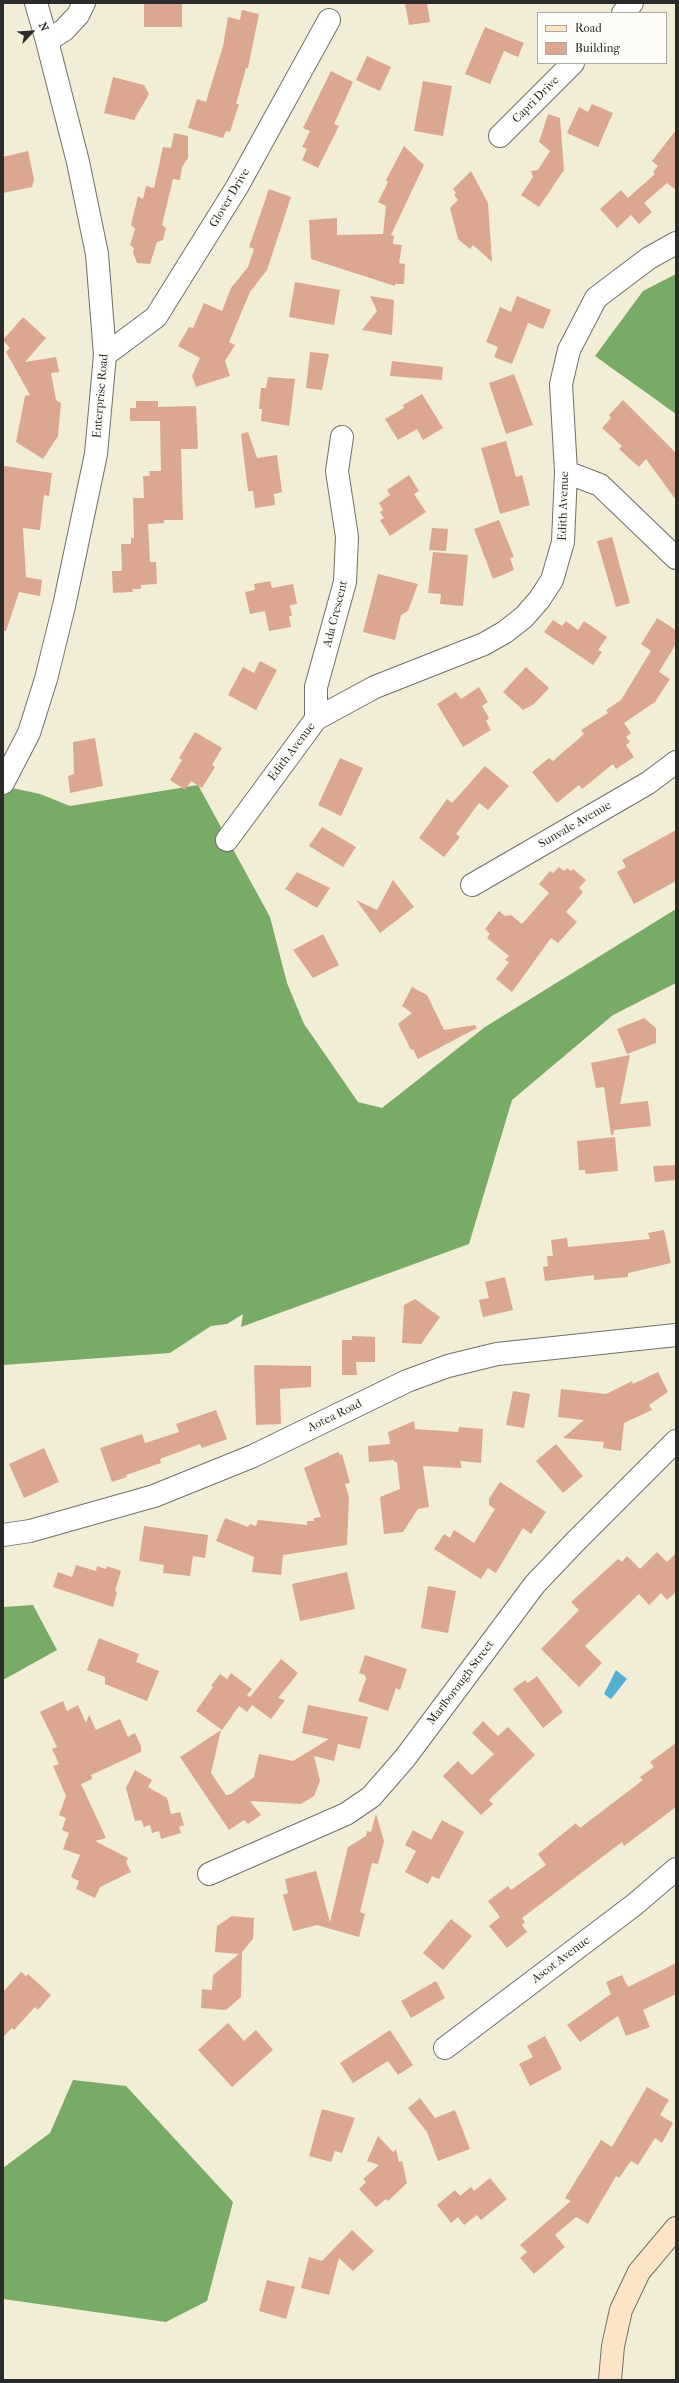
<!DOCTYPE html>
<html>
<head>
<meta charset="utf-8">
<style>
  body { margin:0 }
  #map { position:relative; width:679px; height:2383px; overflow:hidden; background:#f2edd7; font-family:"IM FELL French Canon",serif }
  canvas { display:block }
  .frame { position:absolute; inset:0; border:4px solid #2b2b2b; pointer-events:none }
  .legend { position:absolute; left:537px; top:12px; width:130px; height:52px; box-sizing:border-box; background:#fdfcf7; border:1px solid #a9a8a5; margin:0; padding:5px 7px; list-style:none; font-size:12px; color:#2b2b2b }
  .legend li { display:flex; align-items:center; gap:8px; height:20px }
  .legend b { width:20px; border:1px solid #a9a8a5 }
  .north { position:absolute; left:12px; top:12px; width:40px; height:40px; -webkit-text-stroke:3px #fdfcf7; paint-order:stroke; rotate:65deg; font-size:11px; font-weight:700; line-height:16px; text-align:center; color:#2b2b2b }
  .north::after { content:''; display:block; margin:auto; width:14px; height:18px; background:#2b2b2b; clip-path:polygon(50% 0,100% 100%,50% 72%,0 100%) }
</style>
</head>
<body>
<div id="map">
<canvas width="679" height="2383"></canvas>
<div class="frame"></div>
<ul class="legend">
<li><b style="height:5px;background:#fee4c6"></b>Road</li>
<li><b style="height:11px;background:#dba790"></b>Building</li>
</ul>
<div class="north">N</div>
</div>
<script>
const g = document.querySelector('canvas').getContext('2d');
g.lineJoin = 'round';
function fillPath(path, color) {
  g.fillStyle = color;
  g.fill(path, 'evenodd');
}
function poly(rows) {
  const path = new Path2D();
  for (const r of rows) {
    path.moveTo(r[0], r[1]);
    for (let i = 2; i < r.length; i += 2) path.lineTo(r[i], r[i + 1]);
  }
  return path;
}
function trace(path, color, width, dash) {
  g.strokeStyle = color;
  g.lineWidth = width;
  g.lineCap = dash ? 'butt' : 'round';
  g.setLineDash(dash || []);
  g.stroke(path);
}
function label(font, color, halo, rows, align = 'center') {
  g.font = font + ' "IM FELL French Canon",serif';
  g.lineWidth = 3;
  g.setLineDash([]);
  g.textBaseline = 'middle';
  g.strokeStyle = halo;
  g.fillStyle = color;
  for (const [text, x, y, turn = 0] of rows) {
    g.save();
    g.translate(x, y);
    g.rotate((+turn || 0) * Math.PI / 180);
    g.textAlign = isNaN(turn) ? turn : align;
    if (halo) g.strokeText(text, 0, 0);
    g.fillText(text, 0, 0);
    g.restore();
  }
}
fillPath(poly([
  [676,274,676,414,595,356,643,291],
  [198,785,270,917,287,983,304,1024,358,1102,382,1108,485,1027,676,909,676,983,613,1015,512,1100,469,1244,241,1327,243,1314,227,1324,211,1326,170,1353,3,1365,3,786,40,794,70,806],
  [33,1605,57,1650,3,1680,3,1607],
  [73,2080,126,2086,233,2202,207,2301,166,2322,3,2299,3,2168,50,2133]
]), '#78ab66');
fillPath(poly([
  [616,1670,627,1679,611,1699,604,1694]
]), '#54afd2');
fillPath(poly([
  [144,3,182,3,182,27,144,27],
  [405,3,427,3,430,22,409,25],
  [242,10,259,14,248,68,246,68,236,104,239,104,230,132,226,131,223,138,188,128,197,99,206,102,223,46,228,17,240,20],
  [485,27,524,43,518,57,504,51,490,84,465,74],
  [367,56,391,67,380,91,356,80],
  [331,71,353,82,334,124,339,126,318,168,302,160,307,149,302,147,310,131,303,128],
  [113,77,144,85,149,94,134,120,104,113],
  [423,81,452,86,443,136,414,131],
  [592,104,613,113,598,147,567,133,579,107,588,112],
  [548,114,560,118,564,170,539,207,521,195,533,177,531,171,538,170,550,151,539,142],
  [676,130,676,190,667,183,644,203,652,212,639,224,631,215,617,228,600,209,621,190,628,198,655,174,653,172,658,166,652,161],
  [174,133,188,136,188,158,182,167,180,180,173,179,162,225,166,228,163,240,157,242,150,264,137,263,133,253,134,248,130,245,135,229,131,225,138,196,143,199,146,186,154,188,163,147,171,148],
  [404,146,424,165,391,235,394,236,393,244,402,245,399,263,405,264,404,284,395,284,395,286,311,259,309,220,337,218,337,235,383,234,386,206,378,202,388,182,386,180],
  [28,151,34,179,32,187,3,193,3,157],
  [471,171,488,203,492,262,473,245,470,249,458,239,450,208,458,200,454,195,456,193,453,189],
  [269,189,291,197,267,270,250,292,229,342,235,345,225,361,230,376,196,387,192,376,200,358,178,346,189,327,193,328,204,303,222,311,231,288,248,267,254,249,249,247],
  [295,282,340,290,334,325,289,317],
  [370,296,394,300,392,335,362,330,377,311],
  [517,296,551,310,543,329,528,323,512,364,494,357,498,347,486,342,500,307,511,312],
  [23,317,46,338,25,362,56,357,59,372,51,373,56,400,61,403,58,436,43,459,16,442,25,396,30,395,6,352,10,348,3,340],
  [310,352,329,354,322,390,306,388],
  [392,361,443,367,442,380,390,376],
  [514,374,533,425,506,434,489,383],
  [268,377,295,379,289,426,261,421,262,409,259,409,261,388,266,388],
  [422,394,443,428,423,440,417,429,398,440,385,419,404,408,403,405],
  [623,400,676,453,676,500,646,459,639,467,619,449,622,446,602,428,611,418,609,415],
  [136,401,158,401,158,407,196,406,198,449,181,449,183,520,164,520,164,523,148,524,150,562,156,562,157,584,141,585,141,589,132,589,133,592,113,593,112,571,122,571,121,544,131,544,131,538,134,538,133,498,144,498,143,476,150,476,149,471,161,471,160,421,130,421,130,408,136,408],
  [248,432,257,458,277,455,282,492,274,494,275,505,255,508,253,491,248,491,241,434],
  [506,441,516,477,522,475,530,505,500,514,481,448],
  [4,466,52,473,49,496,44,495,40,530,23,528,26,577,42,580,40,596,19,592,6,631,3,631],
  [409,475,419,491,414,494,426,512,390,536,380,520,384,518,380,512,383,510,379,503,390,495,387,490],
  [499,520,514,557,510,558,514,570,493,579,474,529],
  [432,528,448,529,446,551,429,550],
  [612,537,630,603,616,607,597,541],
  [433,552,468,555,463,606,440,604,441,594,428,593],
  [378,574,418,584,408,611,401,615,395,640,363,632],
  [270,581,272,588,293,584,297,604,290,605,292,616,289,616,291,627,269,631,265,611,250,614,245,592,255,590,254,584],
  [657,618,676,630,676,644,659,672,670,679,655,702,624,723,631,733,626,737,630,742,626,745,634,757,616,769,613,764,582,789,579,785,557,803,532,772,549,758,553,761,584,734,581,730,608,713,606,710,621,700,651,651,641,644],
  [553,620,562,626,566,621,578,630,584,621,607,637,598,650,602,652,593,665,544,632],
  [260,661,277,670,256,710,228,695,243,667,254,673],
  [526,667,549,688,534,704,523,710,503,692],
  [479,687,488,702,482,706,489,718,486,721,491,730,463,747,437,704,456,692,461,699],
  [195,732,222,748,212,765,215,767,202,788,191,781,185,790,170,780,182,760,179,758],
  [95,738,103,786,70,793,68,776,74,774,73,742],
  [340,758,363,768,341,816,318,805],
  [485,766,509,786,488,810,479,803,456,834,460,837,444,857,419,838,447,799,452,803],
  [322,827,356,847,343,867,309,846],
  [676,830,676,881,634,904,617,872,626,867,622,860],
  [559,867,564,871,567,868,571,871,573,869,586,880,579,888,583,892,566,912,577,922,558,943,551,938,512,992,496,979,509,962,505,960,509,956,487,938,490,934,485,929,499,911,505,916,511,915,522,924,549,893,539,884,550,871,553,873],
  [297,872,330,888,317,908,285,889],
  [393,880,414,907,380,933,356,900,377,910],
  [323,934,339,965,313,978,293,950],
  [412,987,427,995,444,1030,475,1025,477,1028,418,1059,413,1049,411,1050,398,1024,412,1013,402,1006],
  [644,1018,656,1028,656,1043,627,1054,617,1029],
  [630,1055,620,1104,648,1101,651,1126,614,1130,613,1135,611,1135,604,1087,596,1088,591,1063],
  [615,1137,618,1171,586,1174,585,1170,579,1170,577,1141],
  [676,1165,676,1180,655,1182,653,1166],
  [664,1230,671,1263,628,1273,628,1277,594,1280,594,1275,545,1281,543,1267,548,1266,547,1256,553,1256,551,1240,567,1238,568,1247,650,1239,648,1233],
  [505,1277,513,1310,483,1317,479,1300,489,1298,485,1282],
  [415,1299,440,1317,421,1344,402,1343,404,1305],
  [352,1336,375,1337,375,1362,356,1362,357,1375,342,1375,342,1340,352,1340],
  [254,1365,311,1366,311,1387,280,1389,281,1424,256,1425],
  [658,1372,668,1392,649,1405,652,1410,624,1423,621,1451,603,1448,604,1442,563,1438,584,1420,558,1417,561,1389,606,1394,632,1381,633,1384],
  [513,1391,530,1394,524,1428,506,1425],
  [216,1410,227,1439,202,1448,200,1444,160,1459,161,1463,126,1475,127,1477,112,1482,100,1448,142,1434,145,1443,179,1432,176,1424],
  [414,1421,415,1429,458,1432,459,1427,483,1429,481,1463,460,1461,462,1468,423,1466,429,1507,418,1509,403,1532,384,1534,380,1497,400,1489,397,1462,394,1462,394,1460,369,1462,368,1446,390,1444,388,1432],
  [556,1444,583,1476,563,1493,536,1461],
  [44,1448,59,1482,24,1498,9,1464],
  [338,1452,340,1455,342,1454,350,1483,345,1484,349,1497,347,1545,283,1555,281,1575,252,1572,254,1557,216,1541,225,1518,248,1527,250,1524,256,1526,258,1520,307,1525,307,1521,314,1521,314,1518,321,1517,304,1468],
  [500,1482,546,1512,531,1534,523,1528,496,1573,488,1568,481,1579,434,1549,444,1534,450,1538,454,1530,474,1543,495,1509,489,1505,489,1499],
  [144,1526,208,1535,205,1558,193,1556,190,1576,163,1573,164,1565,139,1561],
  [657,1552,667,1562,676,1553,676,1592,667,1600,661,1593,649,1605,639,1594,585,1646,602,1663,579,1687,541,1649,579,1610,571,1602,618,1559,622,1562,627,1556,640,1569],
  [76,1565,96,1571,97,1566,106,1569,107,1566,121,1571,115,1591,117,1592,113,1607,53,1587,58,1572,72,1577],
  [347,1572,355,1609,300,1621,292,1584],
  [428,1586,456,1591,448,1633,421,1628],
  [99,1638,139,1654,136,1662,159,1671,147,1701,105,1684,105,1677,87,1670],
  [365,1655,407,1669,400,1690,396,1688,388,1711,358,1701,366,1679,365,1675,359,1673],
  [281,1659,298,1673,278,1698,285,1700,271,1719,252,1705,247,1712,239,1706,222,1730,196,1711,213,1687,211,1686,220,1674,227,1679,231,1673,252,1689,247,1695,250,1697],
  [537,1676,563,1712,543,1728,513,1689,525,1680,528,1683],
  [63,1701,67,1711,78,1705,86,1723,89,1715,96,1730,120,1719,128,1737,135,1733,141,1746,141,1752,91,1775,92,1779,81,1784,106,1838,95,1841,128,1858,126,1862,131,1872,100,1887,95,1898,76,1889,79,1881,71,1877,80,1855,63,1849,69,1833,62,1830,66,1818,59,1815,66,1796,53,1766,59,1764,52,1749,57,1747,40,1712],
  [308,1705,368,1717,360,1749,338,1744,334,1761,314,1756,320,1781,314,1796,301,1804,250,1801,261,1815,248,1824,244,1820,229,1830,180,1757,221,1730,211,1773,226,1795,231,1794,254,1777,259,1754,293,1761,329,1739,302,1733],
  [483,1721,498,1736,508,1727,535,1755,489,1800,493,1804,481,1815,443,1776,458,1761,472,1775,494,1754,472,1733],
  [676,1743,676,1807,624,1846,622,1842,522,1918,525,1922,522,1925,527,1932,507,1948,489,1926,500,1917,488,1901,508,1886,511,1890,546,1865,538,1854,576,1823,580,1828,643,1780,640,1777,654,1767,650,1762],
  [135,1770,152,1780,148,1787,167,1798,171,1814,180,1812,184,1825,179,1827,181,1833,161,1839,159,1831,152,1833,150,1825,144,1827,141,1820,135,1821,126,1788],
  [376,1814,384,1841,378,1864,372,1863,360,1912,365,1914,359,1937,317,1925,293,1931,283,1895,288,1893,285,1879,316,1871,330,1922,348,1847,366,1836,367,1831,371,1832],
  [442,1820,464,1832,439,1879,432,1876,428,1884,405,1872,416,1851,405,1845,413,1830,431,1840],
  [232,1916,254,1918,253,1939,242,1952,241,1997,226,2010,201,2008,202,1989,212,1990,213,1975,239,1954,215,1952,217,1926],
  [451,1919,472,1936,443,1970,423,1953],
  [676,1963,676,1994,643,2010,650,2027,626,2036,618,2016,580,2042,567,2025,611,1994,606,1982,622,1975,628,1987],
  [21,1972,26,1976,28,1974,51,1995,38,2010,35,2007,14,2030,12,2028,3,2037,3,1992],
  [436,1981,445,1998,411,2018,401,2001],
  [228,2023,244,2041,256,2030,273,2050,232,2087,198,2050],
  [390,2030,413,2065,398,2075,388,2061,353,2083,340,2063],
  [545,2036,562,2069,530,2086,519,2064,533,2057,527,2046],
  [647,2087,669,2100,660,2115,673,2123,662,2143,655,2138,638,2165,631,2161,619,2178,616,2176,588,2224,576,2217,555,2235,565,2247,534,2274,520,2258,527,2252,520,2245,571,2201,565,2198,601,2140,612,2147],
  [420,2098,435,2118,455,2110,470,2149,438,2161,427,2132,408,2108],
  [322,2109,355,2118,342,2153,335,2151,331,2162,309,2156],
  [378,2136,393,2152,396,2149,399,2162,402,2161,407,2183,388,2201,386,2199,376,2207,359,2189,366,2182,363,2179,379,2165,367,2161],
  [490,2178,507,2199,481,2220,477,2215,464,2225,458,2217,451,2223,437,2205,455,2190,460,2196,471,2187,474,2191],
  [352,2230,374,2251,353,2271,339,2258,329,2295,301,2288,309,2257,322,2261],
  [267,2280,295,2287,286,2319,259,2311]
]), '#dba790');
const street = poly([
  [623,13,632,3],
  [47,41,64,30,78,15,84,3],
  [500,136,573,63],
  [105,355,156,317,237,187,329,20],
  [566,472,600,485,676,558],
  [316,719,316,687,345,582,347,537,337,471,342,437],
  [3,783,29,733,46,679,64,606,96,454,105,355,97,254,78,162,47,41,36,3],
  [227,840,316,719,375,687,484,644,505,632,524,617,539,600,552,580,563,542,566,472,561,384,569,350,596,298,649,258,676,243],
  [472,885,648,783,676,762],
  [3,1535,30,1531,154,1496,253,1456,407,1381,448,1366,497,1354,676,1335],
  [209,1874,346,1814,371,1797,405,1758,535,1584,575,1542,676,1441],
  [445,2048,634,1905,676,1869]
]);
const secondary = poly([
  [610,2380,613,2346,621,2310,639,2272,676,2228]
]);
trace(street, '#716f67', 24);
trace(secondary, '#716f67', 24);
trace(street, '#fff', 22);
trace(secondary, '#fee4c6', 22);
label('12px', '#2b2b2b', '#fdfcf7', [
  ["Capri Drive",536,100,-45],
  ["Glover Drive",230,198,-59],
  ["Enterprise Road",101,396,-85],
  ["Edith Avenue",564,506,-88],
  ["Ada Crescent",336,614,-76],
  ["Edith Avenue",292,752,-53],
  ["Sunvale Avenue",575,825,-30],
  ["Aotea Road",335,1416,-26],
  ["Marlborough Street",461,1683,-53],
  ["Ascot Avenue",561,1960,-37]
]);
</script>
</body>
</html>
